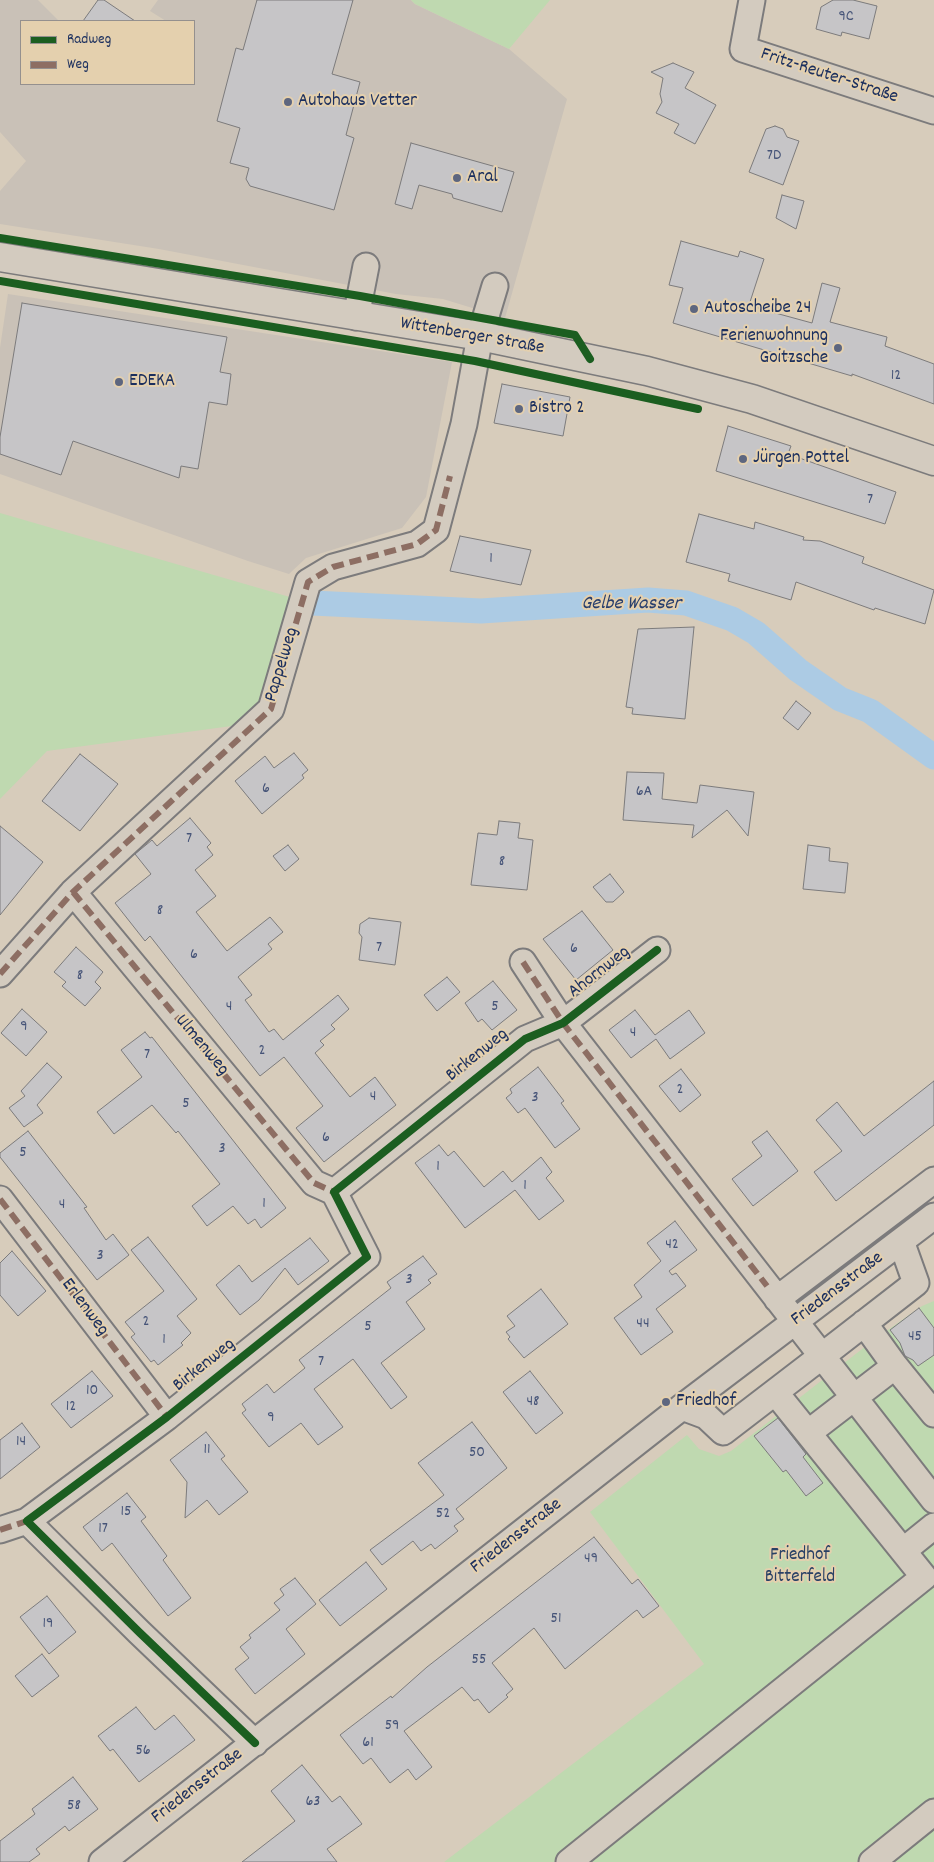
<!DOCTYPE html>
<html>
<head>
<meta charset="utf-8">
<style>
  body { margin:0 }
  #map { position:relative; width:934px; height:1862px; overflow:hidden; background:#d7ccbb; font-family:Dekko,sans-serif }
  canvas { display:block }
  .legend { position:absolute; left:20px; top:20px; width:175px; height:65px; box-sizing:border-box; background:#e4d0ae; border:1px solid #94908e; margin:0; padding:6px 9px; list-style:none; font-size:15px; color:#1b2f5e }
  .legend li { display:flex; align-items:center; gap:10px; height:25px }
  .legend b { width:25px; border:1px solid #94908e }
</style>
</head>
<body>
<div id="map">
<canvas width="934" height="1862"></canvas>
<ul class="legend">
<li><b style="height:6px;background:#1b5e20"></b>Radweg</li>
<li><b style="height:6px;background:#8d6e63"></b>Weg</li>
</ul>
</div>
<script>
const g = document.querySelector('canvas').getContext('2d');
g.lineJoin = 'round';
function fillPath(path, color) {
  g.fillStyle = color;
  g.fill(path, 'evenodd');
}
function poly(rows) {
  const path = new Path2D();
  for (const r of rows) {
    path.moveTo(r[0], r[1]);
    for (let i = 2; i < r.length; i += 2) path.lineTo(r[i], r[i + 1]);
  }
  return path;
}
function trace(path, color, width, dash) {
  g.strokeStyle = color;
  g.lineWidth = width;
  g.lineCap = dash ? 'butt' : 'round';
  g.setLineDash(dash || []);
  g.stroke(path);
}
function label(font, color, halo, rows, align = 'center') {
  g.font = font + ' Dekko,sans-serif';
  g.lineWidth = 4;
  g.setLineDash([]);
  g.textBaseline = 'middle';
  g.strokeStyle = halo;
  g.fillStyle = color;
  for (const [text, x, y, turn = 0] of rows) {
    g.save();
    g.translate(x, y);
    g.rotate((+turn || 0) * Math.PI / 180);
    g.textAlign = isNaN(turn) ? turn : align;
    if (halo) g.strokeText(text, 0, 0);
    g.fillText(text, 0, 0);
    g.restore();
  }
}
fillPath(poly([
  [0,0,38,0,59,21,21,21,21,84,194,84,194,21,166,21,150,11,158,0,411,0,415,4,509,49,567,99,505,318,443,299,396,294,159,249,0,224,0,191,26,161,0,132],
  [8,294,452,362,426,497,402,528,306,558,289,574,248,561,0,474,0,348]
]), '#c9c1b7');
fillPath(poly([
  [411,0,550,0,509,49,415,4],
  [0,513,307,602,286,678,239,725,47,751,0,799],
  [934,1301,934,1862,444,1862,704,1664,590,1512,687,1435,699,1449,719,1456,731,1451,875,1339,922,1306]
]), '#bfd9b0');
trace(poly([
  [312,603,481,611,648,600,686,603,732,619,756,633,798,670,840,699,870,711,934,757]
]), '#accbe4', 25);
const building = poly([
  [98,0,104,0,135,21,83,21,98,0],
  [257,0,353,0,332,74,360,82,346,135,354,138,334,210,250,186,246,179,249,168,230,163,240,128,217,121,236,48,243,50,257,0],
  [833,0,853,0,877,6,869,39,842,32,841,36,816,29,821,7,833,0],
  [673,63,694,72,685,88,716,105,695,144,674,133,679,124,656,113,662,102,660,94,663,78,651,72,673,63],
  [775,126,783,129,787,137,799,141,783,185,749,172,766,129,775,126],
  [411,143,514,172,502,212,453,198,452,194,419,185,412,209,395,204,411,143],
  [782,195,804,201,796,229,776,218,782,195],
  [681,241,738,257,740,251,764,259,749,305,768,311,812,323,822,283,840,288,830,322,887,337,885,346,934,364,934,404,852,374,852,376,673,323,683,288,669,285,681,241],
  [22,303,227,337,220,372,231,374,227,405,209,402,198,469,181,466,179,478,73,441,61,475,0,454,0,437,22,303],
  [502,384,570,397,563,436,494,423,502,384],
  [728,426,791,446,788,454,896,492,885,524,716,471,728,426],
  [699,514,754,529,755,522,804,537,803,540,820,541,864,557,862,563,934,590,925,624,875,608,874,610,796,582,791,600,728,581,730,574,686,562,699,514],
  [460,536,531,550,521,585,450,571,460,536],
  [694,627,685,719,632,714,633,708,626,707,638,629,694,627],
  [796,701,811,713,798,730,783,718,796,701],
  [294,753,308,770,302,775,304,778,262,814,235,781,265,756,274,768,294,753],
  [80,754,118,784,80,831,42,801,80,754],
  [627,772,664,773,662,799,697,803,700,785,754,792,748,836,727,810,692,838,694,825,623,820,627,772],
  [190,818,211,843,207,847,213,855,195,870,216,896,196,912,227,951,270,917,283,932,268,944,272,949,238,977,252,995,245,1000,269,1032,274,1029,283,1040,338,995,349,1009,331,1025,335,1029,320,1041,324,1045,315,1053,350,1097,375,1077,396,1105,324,1162,296,1128,323,1106,284,1057,260,1076,150,936,145,941,115,903,151,874,135,854,152,840,157,846,190,818],
  [499,821,520,823,518,838,533,840,527,890,471,885,478,833,497,835,499,821],
  [0,826,43,862,0,915,0,826],
  [288,845,299,859,285,871,273,856,288,845],
  [808,845,830,848,829,861,848,863,845,893,803,889,808,845],
  [610,874,624,892,613,902,606,902,593,887,610,874],
  [582,911,613,950,576,980,543,939,582,911],
  [369,918,401,922,395,965,359,960,362,937,359,933,360,924,369,918],
  [76,947,103,972,95,982,101,988,85,1006,62,986,66,982,54,972,76,947],
  [447,977,460,992,437,1011,424,995,447,977],
  [493,981,517,1010,492,1030,482,1019,478,1022,465,1003,493,981],
  [22,1009,47,1032,26,1056,1,1033,22,1009],
  [635,1010,655,1035,689,1010,705,1033,670,1059,656,1039,631,1058,609,1030,635,1010],
  [145,1032,150,1038,152,1037,286,1208,261,1228,255,1219,248,1224,233,1206,207,1226,192,1206,220,1184,178,1131,176,1133,152,1105,114,1134,97,1112,142,1077,121,1050,145,1032],
  [47,1063,62,1077,37,1105,43,1113,24,1127,9,1108,25,1096,21,1091,47,1063],
  [538,1067,564,1101,561,1103,580,1129,555,1148,525,1108,518,1113,506,1098,512,1093,510,1089,538,1067],
  [681,1069,701,1095,680,1112,659,1086,681,1069],
  [934,1081,934,1125,836,1201,814,1172,842,1151,816,1120,837,1102,864,1136,934,1081],
  [28,1131,87,1207,84,1208,106,1240,113,1234,129,1255,97,1280,0,1157,0,1153,28,1131],
  [767,1131,798,1171,753,1206,732,1179,762,1156,752,1142,767,1131],
  [439,1145,448,1156,454,1151,484,1187,503,1171,512,1182,541,1157,552,1172,546,1178,564,1201,539,1220,515,1190,465,1228,415,1163,439,1145],
  [675,1221,697,1250,669,1271,672,1275,676,1273,686,1286,656,1309,673,1332,641,1355,614,1318,642,1297,634,1285,661,1261,647,1243,675,1221],
  [148,1237,197,1299,177,1316,191,1333,181,1343,183,1345,158,1365,154,1360,151,1362,131,1337,135,1334,125,1322,164,1291,131,1250,148,1237],
  [310,1238,329,1261,298,1285,285,1268,259,1300,240,1315,216,1285,239,1265,252,1282,310,1238],
  [12,1251,46,1291,18,1316,0,1295,0,1263,12,1251],
  [423,1256,437,1274,428,1280,431,1283,406,1302,425,1329,381,1363,407,1397,391,1409,353,1359,314,1389,343,1427,318,1445,301,1423,269,1447,242,1413,246,1410,242,1404,267,1384,274,1393,305,1368,299,1360,391,1288,387,1282,423,1256],
  [541,1289,568,1324,524,1358,508,1339,510,1337,506,1332,515,1326,507,1316,541,1289],
  [919,1308,934,1328,934,1355,918,1366,913,1360,905,1356,900,1343,890,1330,919,1308],
  [92,1371,113,1396,71,1428,51,1404,92,1371],
  [530,1371,563,1413,536,1434,503,1392,530,1371],
  [778,1418,806,1454,803,1457,823,1483,806,1496,786,1470,783,1472,754,1436,778,1418],
  [472,1422,507,1468,456,1509,464,1519,454,1526,458,1531,435,1549,431,1544,421,1551,413,1541,382,1565,370,1550,444,1495,418,1463,472,1422],
  [22,1423,40,1447,0,1479,0,1440,22,1423],
  [206,1432,225,1456,221,1459,248,1492,219,1515,207,1500,185,1518,187,1482,170,1460,206,1432],
  [127,1493,146,1517,141,1521,167,1556,163,1560,191,1598,168,1616,112,1543,102,1551,83,1527,127,1493],
  [594,1537,632,1584,638,1579,659,1606,643,1618,637,1610,634,1612,565,1669,534,1628,492,1663,513,1689,506,1695,508,1697,489,1713,478,1699,474,1701,462,1687,404,1731,432,1767,416,1780,408,1769,390,1783,371,1758,363,1764,340,1735,391,1696,392,1698,427,1667,594,1537],
  [366,1562,387,1589,340,1626,319,1600,366,1562],
  [295,1578,316,1604,286,1629,305,1654,255,1694,235,1669,249,1658,240,1647,251,1638,249,1635,280,1610,274,1603,284,1595,280,1589,295,1578],
  [47,1596,76,1632,49,1654,20,1617,47,1596],
  [42,1654,59,1676,32,1697,15,1676,42,1654],
  [136,1707,155,1730,174,1715,195,1740,139,1782,113,1749,110,1751,98,1736,136,1707],
  [302,1765,332,1802,340,1796,362,1824,327,1849,337,1862,242,1862,295,1821,271,1791,302,1765],
  [73,1777,98,1809,69,1831,65,1826,36,1849,40,1854,29,1862,0,1862,0,1841,35,1814,32,1809,73,1777]
]);
fillPath(building, '#c6c5c7');
trace(building, '#7c7b7c', 1);
const minor = poly([
  [752,0,743,49,934,111],
  [356,317,366,266],
  [73,892,314,1183,334,1192],
  [523,962,563,1023,934,1500],
  [0,974,73,892,271,709,308,582,333,567,417,544,436,530,464,424,480,336,495,286],
  [0,1199,167,1417],
  [777,1299,934,1180],
  [864,1323,895,1366],
  [775,1392,808,1433],
  [682,1407,706,1416,723,1432,822,1356,916,1283,901,1241],
  [0,1530,27,1521],
  [903,1551,934,1526],
  [255,1743,139,1632,27,1521,167,1417,367,1257,334,1192,525,1039,563,1023,657,950],
  [102,1862,673,1414,934,1216],
  [569,1862,924,1577,808,1433,895,1366,934,1414],
  [872,1862,934,1812]
]);
const major = poly([
  [0,257,480,336,647,371,752,399,934,461]
]);
trace(minor, '#7c7b7c', 29);
trace(major, '#7c7b7c', 31);
trace(minor, '#d3cbbf', 25);
trace(major, '#d3cbbf', 28);
trace(poly([
  [73,892,314,1183,334,1192],
  [523,962,563,1023,767,1286],
  [0,974,73,892,271,709,308,582,333,567,417,544,436,530,450,476],
  [0,1199,167,1417],
  [0,1530,27,1521]
]), '#8d6e63', 6, [12, 6]);
trace(poly([
  [0,238,360,296,575,335,590,359],
  [0,281,475,361,698,409],
  [255,1743,139,1632,27,1521,167,1417,367,1257,334,1192,525,1039,563,1023,657,950]
]), '#1b5e20', 8);
for (const [x, y, r, color] of [
  [288,102,5,"#5d667f"],
  [457,178,5,"#5d667f"],
  [694,309,5,"#5d667f"],
  [838,348,5,"#5d667f"],
  [119,382,5,"#5d667f"],
  [519,409,5,"#5d667f"],
  [743,459,5,"#5d667f"],
  [666,1402,5,"#5d667f"]
]) {
  const dot = new Path2D();
  dot.arc(x, y, r, 0, 2 * Math.PI);
  g.fillStyle = color;
  g.fill(dot);
  trace(dot, '#e4d0ae', 2);
}
label('16px', '#465478', null, [
  ["9C",846,18],
  ["7D",774,157],
  ["12",896,377],
  ["7",870,501],
  ["1",491,560],
  ["6",266,790],
  ["6A",644,793],
  ["7",189,840],
  ["8",502,863],
  ["8",160,912],
  ["7",379,949],
  ["6",574,950],
  ["6",194,956],
  ["8",80,977],
  ["4",229,1008],
  ["5",495,1008],
  ["9",24,1028],
  ["4",633,1034],
  ["2",262,1052],
  ["7",147,1056],
  ["2",680,1091],
  ["4",373,1098],
  ["3",535,1099],
  ["5",186,1105],
  ["6",326,1139],
  ["3",222,1150],
  ["5",23,1154],
  ["1",438,1168],
  ["1",525,1187],
  ["1",264,1205],
  ["4",62,1206],
  ["42",672,1246],
  ["3",100,1257],
  ["3",409,1281],
  ["2",146,1323],
  ["44",643,1325],
  ["5",368,1328],
  ["45",915,1338],
  ["1",164,1341],
  ["7",321,1363],
  ["10",92,1392],
  ["48",533,1403],
  ["12",71,1408],
  ["9",271,1419],
  ["14",21,1443],
  ["11",207,1451],
  ["50",477,1454],
  ["15",126,1513],
  ["52",443,1515],
  ["17",103,1530],
  ["49",591,1560],
  ["51",556,1620],
  ["19",48,1625],
  ["55",479,1661],
  ["59",392,1727],
  ["61",368,1744],
  ["56",143,1752],
  ["63",313,1803],
  ["58",74,1807]
]);
label('19px', '#1b2f5e', '#e4d0ae', [
  ["Fritz-Reuter-Straße",829,77,18],
  ["Wittenberger Straße",472,337,10],
  ["Pappelweg",283,665,-73],
  ["Ahornweg",600,973,-38],
  ["Ulmenweg",201,1046,50],
  ["Birkenweg",478,1056,-39],
  ["Friedensstraße",838,1290,-37],
  ["Erlenweg",84,1308,53],
  ["Birkenweg",205,1366,-39],
  ["Friedensstraße",517,1537,-38],
  ["Friedensstraße",198,1787,-38]
]);
label('19px', '#1b2f5e', '#e4d0ae', [
  ["Autohaus Vetter",298,102],
  ["Aral",467,178],
  ["Autoscheibe 24",704,309],
  ["Ferienwohnung",828,337,"right"],
  ["Goitzsche",828,359,"right"],
  ["EDEKA",129,382],
  ["Bistro 2",529,409],
  ["Jürgen Pottel",753,459],
  ["Friedhof",676,1402]
], 'left');
label('19px', '#294165', '#e4d0ae', [
  ["Friedhof",800,1556],
  ["Bitterfeld",800,1578]
]);
label('italic 20px', '#283f6d', '#e4d0ae', [
  ["Gelbe Wasser",631,605]
]);
</script>
</body>
</html>
